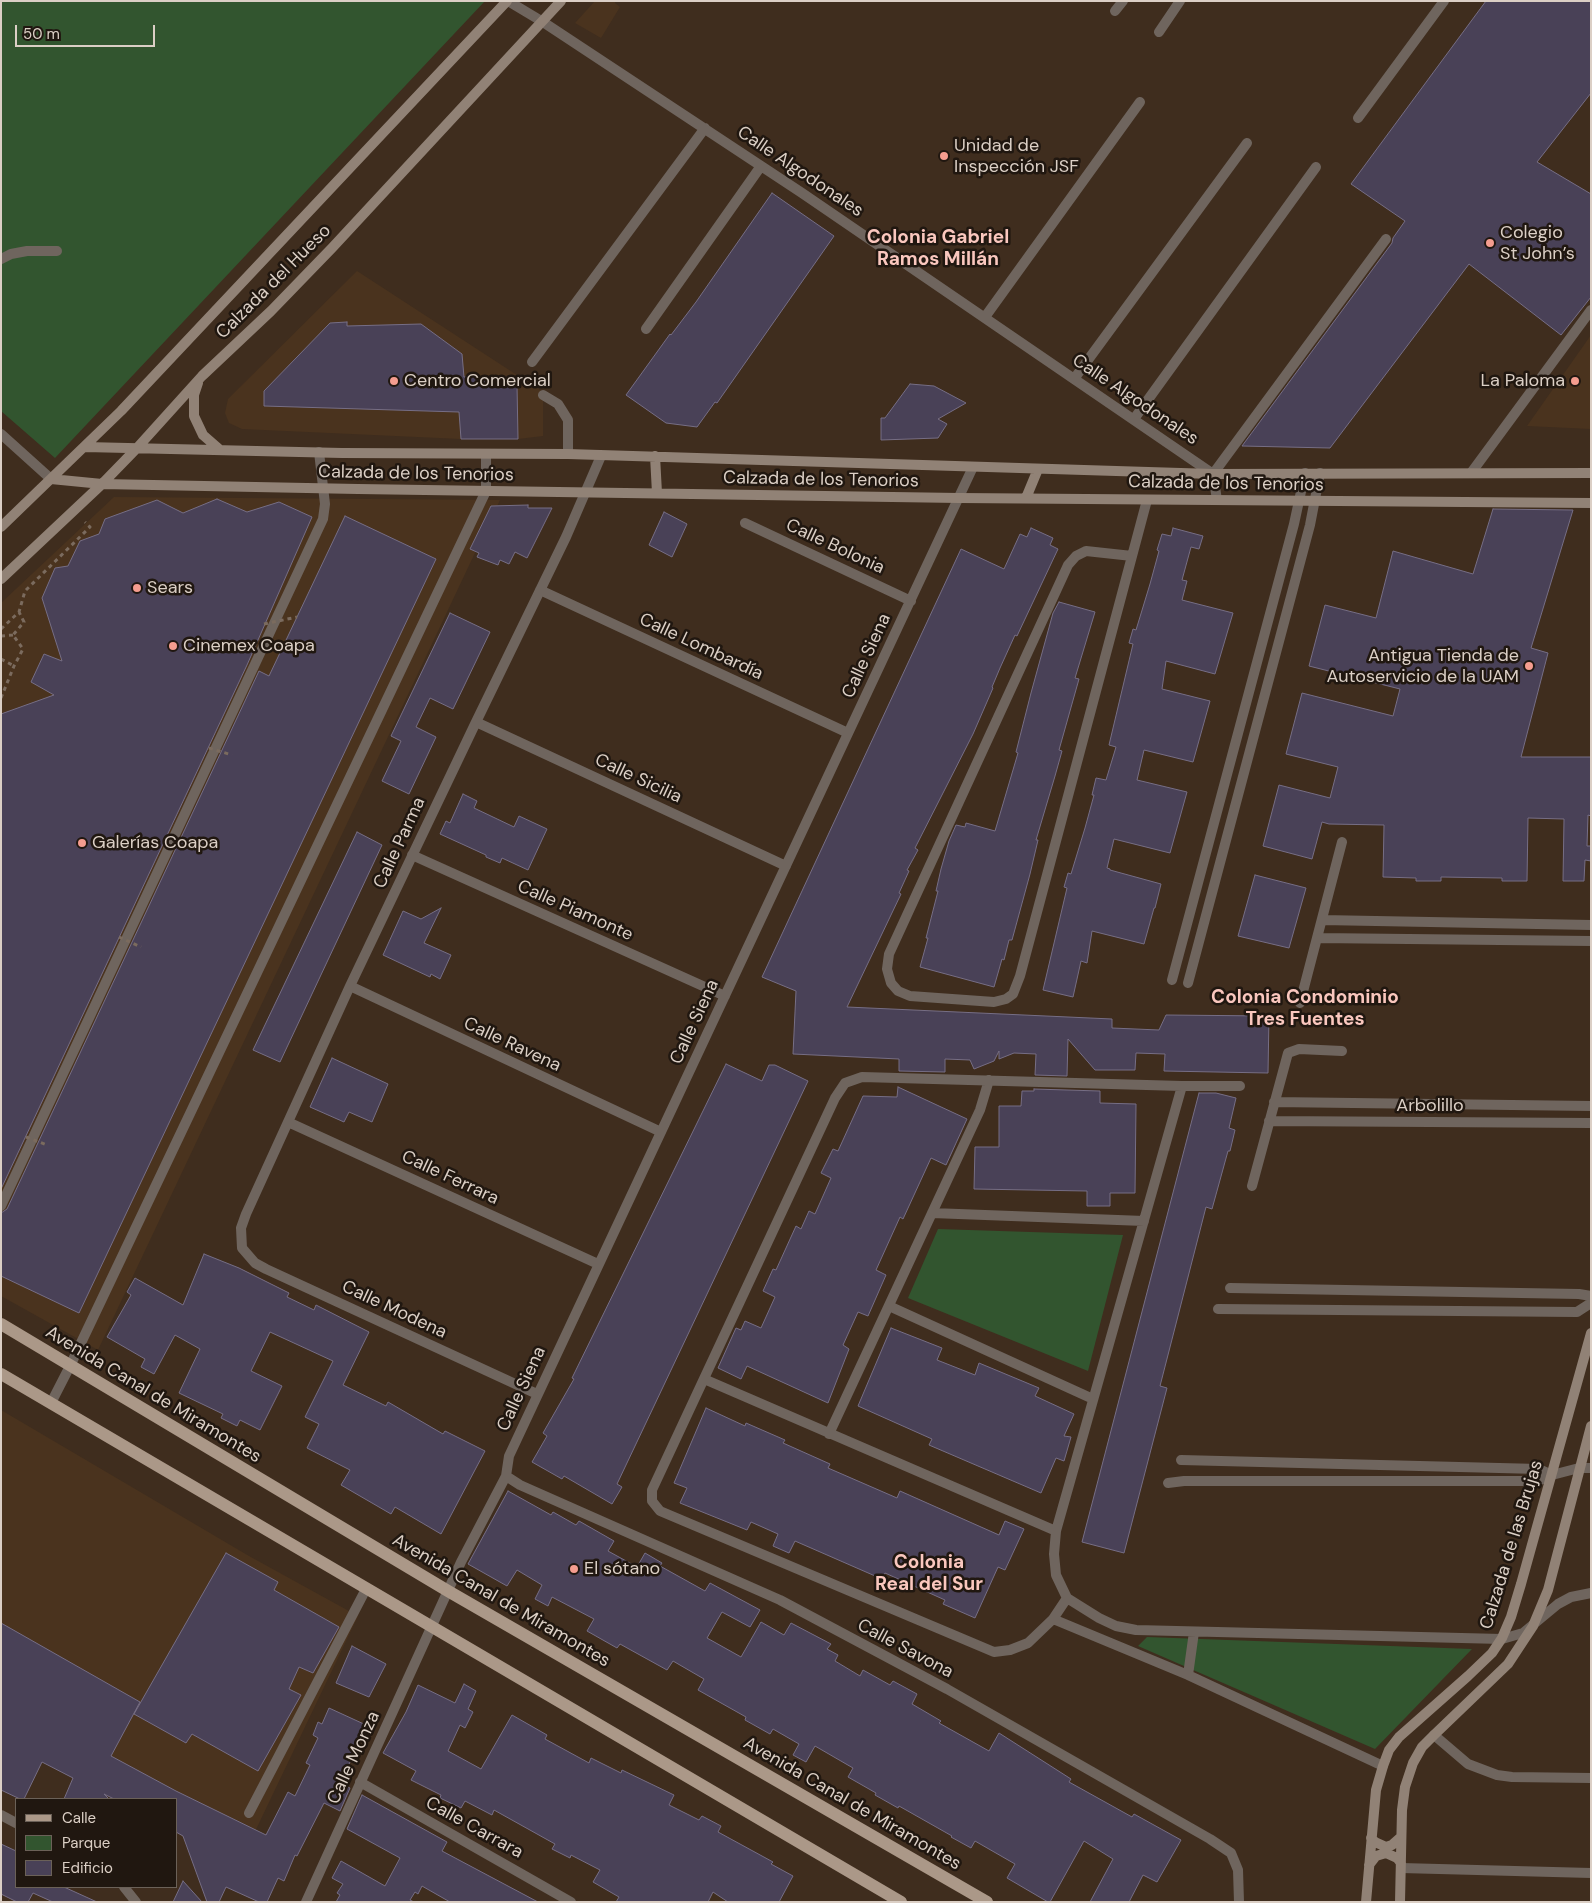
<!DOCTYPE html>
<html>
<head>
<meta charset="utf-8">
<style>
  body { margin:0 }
  #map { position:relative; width:1592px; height:1903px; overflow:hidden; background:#3f2d1e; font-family:"DM Sans",sans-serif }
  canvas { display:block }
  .frame { position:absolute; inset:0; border:2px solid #dbcfc5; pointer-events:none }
  .legend { position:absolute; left:15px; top:1798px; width:162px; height:90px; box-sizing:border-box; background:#201710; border:1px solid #6b6158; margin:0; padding:6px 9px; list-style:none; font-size:15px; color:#dbcfc5 }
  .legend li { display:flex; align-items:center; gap:10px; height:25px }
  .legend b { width:25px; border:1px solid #6b6158 }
  .scale { position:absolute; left:15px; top:25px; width:140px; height:22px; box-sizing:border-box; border:2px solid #dbcfc5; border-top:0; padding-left:6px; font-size:15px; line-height:18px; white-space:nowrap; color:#dbcfc5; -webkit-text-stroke:4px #201710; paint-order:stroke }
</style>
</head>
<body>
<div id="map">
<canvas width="1592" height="1903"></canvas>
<div class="frame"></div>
<ul class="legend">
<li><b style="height:6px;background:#ab9888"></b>Calle</li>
<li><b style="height:14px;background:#32552f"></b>Parque</li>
<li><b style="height:14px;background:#494157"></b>Edificio</li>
</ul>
<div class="scale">50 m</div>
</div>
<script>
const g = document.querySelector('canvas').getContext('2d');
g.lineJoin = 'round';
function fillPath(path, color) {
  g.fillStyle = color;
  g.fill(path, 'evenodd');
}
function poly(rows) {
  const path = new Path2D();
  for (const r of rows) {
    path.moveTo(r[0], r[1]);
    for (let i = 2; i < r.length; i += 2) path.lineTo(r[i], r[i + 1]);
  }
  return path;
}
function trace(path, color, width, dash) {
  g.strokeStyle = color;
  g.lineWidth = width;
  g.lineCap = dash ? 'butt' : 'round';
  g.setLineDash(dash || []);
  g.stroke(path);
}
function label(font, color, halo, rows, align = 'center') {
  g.font = font + ' "DM Sans",sans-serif';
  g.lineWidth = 5;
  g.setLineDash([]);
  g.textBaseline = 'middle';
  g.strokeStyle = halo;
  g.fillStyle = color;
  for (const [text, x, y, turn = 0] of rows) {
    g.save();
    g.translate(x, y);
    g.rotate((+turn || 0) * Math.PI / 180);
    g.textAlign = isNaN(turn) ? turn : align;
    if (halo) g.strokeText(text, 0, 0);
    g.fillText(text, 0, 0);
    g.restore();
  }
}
fillPath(poly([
  [595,1,615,1,615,3,620,7,601,38,575,23],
  [357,271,543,392,543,436,518,439,461,439,242,429,229,423,225,413,228,399],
  [1591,335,1591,429,1527,426],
  [114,497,500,500,98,1350,1,1296,1,603],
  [1,1410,249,1556,358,1616,239,1865,176,1799,114,1799,1,1740]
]), '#4a331e');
fillPath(poly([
  [1,1,485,1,55,458,1,411],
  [938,1229,1123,1235,1088,1371,908,1298],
  [1147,1637,1472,1649,1375,1749,1138,1646]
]), '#32552f');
const building = poly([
  [1486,1,1591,1,1591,93,1537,162,1591,194,1591,297,1561,335,1469,264,1330,448,1242,446,1392,243,1393,238,1405,221,1351,184,1486,1],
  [772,193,834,236,717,403,715,402,697,427,666,423,626,395,670,334,671,335,696,302,772,193],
  [347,322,347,326,421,324,462,354,464,377,510,377,517,385,518,439,461,439,459,412,264,406,264,391,330,323,347,322],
  [910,384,934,386,966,403,938,419,947,424,938,438,881,440,881,418,885,418,910,384],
  [217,499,247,512,279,502,312,517,247,665,1,1189,1,714,54,695,31,682,44,654,62,661,42,598,55,568,68,566,80,541,99,534,105,519,157,500,183,513,217,499],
  [528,505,528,508,552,508,527,558,515,552,509,564,500,560,498,565,477,557,479,553,470,549,491,506,528,505],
  [1493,509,1573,510,1531,648,1548,653,1521,757,1591,757,1591,816,1588,815,1587,846,1591,846,1591,861,1585,860,1584,881,1563,881,1564,819,1528,818,1527,881,1502,881,1502,878,1441,877,1441,881,1416,881,1416,878,1383,877,1384,825,1329,824,1322,822,1312,859,1263,846,1279,785,1330,798,1338,767,1286,754,1302,693,1393,716,1400,689,1309,666,1325,605,1376,618,1393,551,1473,574,1493,509],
  [664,512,687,524,672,557,649,545,664,512],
  [345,516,436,559,79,1313,1,1276,1,1213,7,1209,259,671,269,676,345,516],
  [1031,528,1053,538,1050,545,1058,549,1017,636,1015,635,1000,668,992,687,993,688,973,734,915,848,918,850,907,870,909,871,899,893,901,894,847,1007,1112,1019,1112,1028,1159,1030,1166,1015,1269,1016,1268,1073,1164,1071,1165,1054,1136,1053,1135,1070,1095,1070,1068,1039,1067,1076,1035,1075,1036,1054,1014,1053,999,1059,999,1051,994,1061,974,1069,970,1060,945,1059,945,1072,899,1071,899,1059,793,1054,796,991,762,977,961,549,1004,569,1020,534,1027,537,1031,528],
  [1173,528,1203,536,1199,549,1191,547,1182,580,1187,581,1182,600,1233,613,1215,674,1166,661,1162,689,1210,701,1193,762,1144,750,1137,780,1187,792,1170,853,1114,839,1107,868,1110,869,1110,870,1161,884,1155,908,1154,908,1144,944,1092,931,1087,963,1081,961,1073,997,1043,990,1067,888,1064,887,1068,873,1071,874,1085,828,1094,795,1092,795,1096,778,1106,780,1116,747,1109,745,1133,644,1129,643,1133,629,1136,630,1150,584,1159,551,1157,550,1162,534,1171,536,1173,528],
  [1059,602,1095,612,1075,678,1079,679,1059,750,1062,751,1055,776,1036,840,1038,840,1030,874,1012,940,1009,940,1004,960,1002,959,994,987,920,967,928,938,926,938,938,891,936,891,941,869,949,841,956,825,965,827,966,823,995,831,1018,753,1016,752,1031,693,1053,613,1059,602],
  [450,613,490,632,453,709,430,698,416,727,436,737,409,794,382,781,401,741,391,736,450,613],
  [463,794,477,801,474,808,514,827,519,816,547,829,528,870,502,858,500,863,486,857,486,855,440,834,446,821,450,823,463,794],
  [357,832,382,845,280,1062,253,1050,357,832],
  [1255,875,1306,888,1289,948,1238,936,1255,875],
  [441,908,424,943,451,955,440,979,431,974,430,977,383,955,403,911,421,919,441,908],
  [332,1058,388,1084,372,1122,349,1112,344,1122,310,1107,332,1058],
  [726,1064,762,1081,769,1065,775,1065,808,1081,617,1484,622,1487,612,1504,564,1476,562,1479,532,1462,547,1436,543,1433,574,1379,572,1378,726,1064],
  [898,1087,967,1119,946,1165,931,1158,903,1219,900,1217,876,1270,886,1275,868,1316,858,1312,843,1345,849,1349,828,1403,747,1366,741,1379,718,1368,736,1328,741,1330,745,1321,761,1328,775,1297,763,1291,773,1269,776,1270,796,1226,801,1229,809,1211,815,1214,831,1178,821,1173,833,1149,838,1151,863,1096,897,1097,898,1087],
  [1034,1089,1100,1091,1100,1103,1136,1104,1135,1193,1110,1193,1110,1206,1087,1206,1087,1191,974,1189,975,1147,999,1147,999,1106,1021,1106,1022,1091,1034,1091,1034,1089],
  [1199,1093,1216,1093,1236,1098,1229,1128,1235,1130,1230,1151,1228,1151,1212,1209,1206,1207,1160,1386,1167,1388,1124,1553,1082,1542,1199,1093],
  [204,1254,239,1268,289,1293,287,1297,314,1310,316,1305,369,1332,343,1385,386,1406,388,1402,443,1434,445,1431,485,1451,441,1534,395,1507,391,1514,341,1485,350,1470,307,1448,319,1424,305,1417,333,1361,270,1332,251,1371,282,1386,260,1430,240,1420,237,1426,221,1418,223,1414,179,1393,200,1349,175,1335,154,1374,141,1367,145,1359,107,1337,131,1295,127,1292,135,1278,183,1305,204,1254],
  [891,1328,942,1348,937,1360,975,1375,979,1363,1039,1388,1035,1396,1074,1414,1064,1436,1071,1437,1064,1461,1056,1458,1041,1493,929,1445,932,1439,858,1406,891,1328],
  [706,1408,745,1426,746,1423,785,1440,783,1443,830,1464,828,1468,897,1498,900,1491,999,1535,1005,1521,1024,1529,1005,1570,998,1567,975,1618,943,1604,945,1600,885,1573,882,1579,795,1541,789,1553,773,1546,778,1534,751,1522,747,1530,680,1503,687,1488,674,1483,706,1408],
  [508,1491,551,1515,553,1512,576,1525,579,1521,614,1541,608,1551,637,1567,645,1553,662,1563,660,1566,705,1591,710,1583,760,1610,750,1627,722,1612,707,1638,741,1657,761,1622,784,1635,791,1623,831,1644,827,1649,838,1655,835,1661,860,1676,863,1670,890,1685,893,1681,917,1694,912,1704,941,1721,939,1723,989,1751,999,1733,1071,1779,1069,1782,1132,1817,1134,1814,1181,1840,1157,1882,1143,1875,1129,1902,1090,1902,1113,1859,1084,1841,1050,1902,1048,1902,1007,1878,1015,1864,975,1841,971,1848,951,1837,952,1836,899,1806,898,1808,875,1795,876,1793,848,1777,853,1768,815,1746,806,1762,793,1755,799,1744,773,1729,770,1734,745,1720,746,1717,698,1690,704,1679,673,1661,667,1670,620,1644,617,1648,587,1631,594,1619,552,1597,548,1606,535,1599,542,1585,517,1570,507,1586,468,1564,508,1491],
  [226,1553,278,1582,274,1590,339,1627,313,1673,299,1667,289,1689,301,1695,258,1771,192,1734,186,1743,134,1714,226,1553],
  [1,1623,140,1702,111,1756,176,1791,266,1835,288,1792,295,1796,310,1765,306,1763,318,1738,313,1735,318,1722,322,1724,329,1708,366,1725,358,1741,360,1741,340,1783,350,1788,340,1811,324,1803,297,1856,295,1855,284,1881,278,1878,267,1902,259,1902,226,1887,219,1902,207,1902,183,1836,176,1832,176,1799,114,1799,104,1794,109,1799,64,1799,73,1778,42,1762,24,1799,20,1799,1,1790,1,1623],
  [352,1646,386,1664,369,1697,336,1683,352,1646],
  [464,1684,476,1691,468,1709,473,1712,465,1728,460,1725,448,1751,481,1769,512,1715,547,1735,545,1739,589,1763,591,1758,621,1773,622,1770,674,1795,669,1805,699,1820,702,1816,721,1826,718,1832,773,1862,771,1864,793,1876,779,1902,728,1902,713,1892,708,1902,616,1902,619,1897,593,1882,600,1870,571,1855,570,1858,552,1849,555,1844,494,1810,492,1815,465,1801,461,1808,440,1798,441,1795,411,1780,416,1771,383,1753,406,1712,418,1685,455,1703,464,1684],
  [362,1795,447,1842,442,1851,538,1902,450,1902,422,1886,418,1894,415,1892,410,1900,414,1902,336,1902,340,1895,337,1893,343,1884,332,1878,341,1861,385,1886,400,1858,347,1829,362,1795],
  [1,1844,16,1851,16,1887,64,1887,97,1902,53,1902,33,1893,28,1902,17,1902,1,1894,1,1844],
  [183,1881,202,1902,173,1902,183,1881]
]);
fillPath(building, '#494157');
trace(building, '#766e85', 1);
trace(poly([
  [1,629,19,612,25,591,90,527,85,522],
  [1,636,13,635],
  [1,659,14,666],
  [1,698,14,666,23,649,13,635,24,622,19,612]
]), '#7b6b5e', 3, [4, 4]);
trace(poly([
  [1,259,11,254,27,251,57,251],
  [543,395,558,404,568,420,568,454],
  [1,1206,323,519,325,504,319,452],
  [51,1403,70,1366,486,491,486,454],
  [249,1813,366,1589]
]), '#6f655e', 10);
trace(poly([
  [508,1,543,22,802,193,1213,474,1217,500],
  [1115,11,1123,1],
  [1159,32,1180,1],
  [1358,118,1444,1],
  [985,317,1140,102],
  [646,329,761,166],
  [532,362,705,128],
  [1074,379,1247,143],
  [1134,419,1316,167],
  [1,434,51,479],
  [1471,473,1591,310],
  [1213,474,1386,239],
  [745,523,911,601],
  [1132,556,1086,551,1076,556,1068,565,889,954,887,969,891,983,898,991,910,996,994,1002,1006,999,1013,994,1020,976,1147,500],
  [540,590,848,733],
  [476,722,786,866],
  [412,855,725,996],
  [1322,920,1591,925],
  [1317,938,1591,941],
  [1172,980,1294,524,1305,473],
  [1188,983,1310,525,1320,473],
  [350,986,661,1132],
  [1300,1003,1342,842],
  [1182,1086,1056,1531,1054,1554,1056,1575,1067,1598,1053,1619,1028,1643,1010,1650,994,1652,660,1511,652,1501,652,1490,835,1098,845,1083,862,1077,1182,1086,1240,1086],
  [1274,1102,1591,1106],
  [1269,1121,1591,1123],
  [288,1122,598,1264],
  [1252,1186,1288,1053,1299,1049,1342,1051],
  [932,1213,1144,1221],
  [1230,1288,1579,1294,1591,1296],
  [889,1306,1093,1399],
  [1218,1309,1577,1312,1591,1303],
  [704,1379,1056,1531],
  [537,1394,266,1269,255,1263,242,1248,241,1228,246,1214,350,986,476,722,566,537,601,456],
  [829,1434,980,1110,989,1080],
  [1181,1460,1539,1469,1552,1475],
  [506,1476,520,1485,780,1600,947,1689,1210,1839,1231,1853,1238,1870,1239,1902],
  [1168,1483,1184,1481,1538,1481,1552,1475,1579,1468,1591,1468],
  [1067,1598,1099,1618,1116,1626,1136,1630,1502,1639,1523,1633,1558,1604,1571,1597,1591,1593],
  [1053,1619,1188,1675,1383,1766],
  [1188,1675,1194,1632],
  [1434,1735,1468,1764,1497,1775,1512,1777,1591,1778],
  [360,1782,571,1902],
  [1,1815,16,1823],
  [1401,1868,1591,1873],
  [124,1887,136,1902],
  [306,1902,461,1562,506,1476,509,1456,973,467]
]), '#6f655e', 10);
trace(poly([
  [198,383,194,395,194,416,203,435,219,449],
  [85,447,342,453,568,454,1213,474,1591,473],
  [655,456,657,493],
  [51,479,102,484,358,489,959,498,1591,503],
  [1026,498,1038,469],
  [1,527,121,411,507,1],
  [1,579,102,484,137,448,202,376,271,311,332,248,561,1],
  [1371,1838,1375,1842,1386,1847,1392,1845,1401,1837],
  [1369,1865,1376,1856,1386,1853,1397,1858,1401,1863],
  [1366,1902,1376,1790,1383,1766,1389,1750,1399,1737,1468,1676,1492,1653,1502,1638,1511,1617,1521,1584,1591,1333],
  [1400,1902,1402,1810,1405,1787,1413,1763,1422,1747,1434,1735,1508,1664,1533,1626,1548,1590,1591,1426]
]), '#918276', 10);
trace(poly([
  [1,1324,448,1591,987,1902],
  [1,1374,901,1902]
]), '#ab9888', 12);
trace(poly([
  [264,624,297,617],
  [209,748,232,755],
  [119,937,141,947],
  [26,1137,47,1145]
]), '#7b6b5e', 3, [4, 4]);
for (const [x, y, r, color] of [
  [944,156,5,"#f59d8f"],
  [1490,243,5,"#f59d8f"],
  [394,381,5,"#f59d8f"],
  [1575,381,5,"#f59d8f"],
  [137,588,5,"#f59d8f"],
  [173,646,5,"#f59d8f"],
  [1529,666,5,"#f59d8f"],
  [82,843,5,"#f59d8f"],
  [574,1569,5,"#f59d8f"]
]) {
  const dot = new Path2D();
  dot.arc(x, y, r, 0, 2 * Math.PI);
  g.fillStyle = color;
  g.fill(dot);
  trace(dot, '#201710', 2);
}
label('18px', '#dbcfc5', '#201710', [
  ["Unidad de",954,146],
  ["Inspección JSF",954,167],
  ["Colegio",1500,233],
  ["St John’s",1500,254],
  ["Centro Comercial",404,381],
  ["La Paloma",1565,381,"right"],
  ["Sears",147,588],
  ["Cinemex Coapa",183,646],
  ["Antigua Tienda de",1519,656,"right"],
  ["Autoservicio de la UAM",1519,677,"right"],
  ["Galerías Coapa",92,843],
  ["El sótano",584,1569]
], 'left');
label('18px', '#dbcfc5', '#201710', [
  ["Calle Algodonales",800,172,34],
  ["Calzada del Hueso",274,282,-45],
  ["Calle Algodonales",1135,400,34],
  ["Calzada de los Tenorios",416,474,1],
  ["Calzada de los Tenorios",821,480,1],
  ["Calzada de los Tenorios",1226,484,1],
  ["Calle Bolonia",835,547,25],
  ["Calle Lombardía",701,647,25],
  ["Calle Siena",867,656,-65],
  ["Calle Sicilia",638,779,25],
  ["Calle Parma",400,843,-65],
  ["Calle Piamonte",575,911,24],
  ["Calle Siena",695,1022,-65],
  ["Calle Ravena",512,1045,25],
  ["Arbolillo",1430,1106],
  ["Calle Ferrara",450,1178,25],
  ["Calle Modena",394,1310,25],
  ["Calle Siena",522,1389,-65],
  ["Avenida Canal de Miramontes",153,1395,31],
  ["Calzada de las Brujas",1512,1545,-73],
  ["Avenida Canal de Miramontes",501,1601,30],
  ["Calle Savona",905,1649,28],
  ["Calle Monza",354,1758,-65],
  ["Avenida Canal de Miramontes",852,1804,30],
  ["Calle Carrara",474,1828,29]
]);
label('bold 19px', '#fac7be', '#201710', [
  ["Colonia Gabriel",938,238],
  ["Ramos Millán",938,260],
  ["Colonia Condominio",1305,998],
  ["Tres Fuentes",1305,1020],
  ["Colonia",929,1563],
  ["Real del Sur",929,1585]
]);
</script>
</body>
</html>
